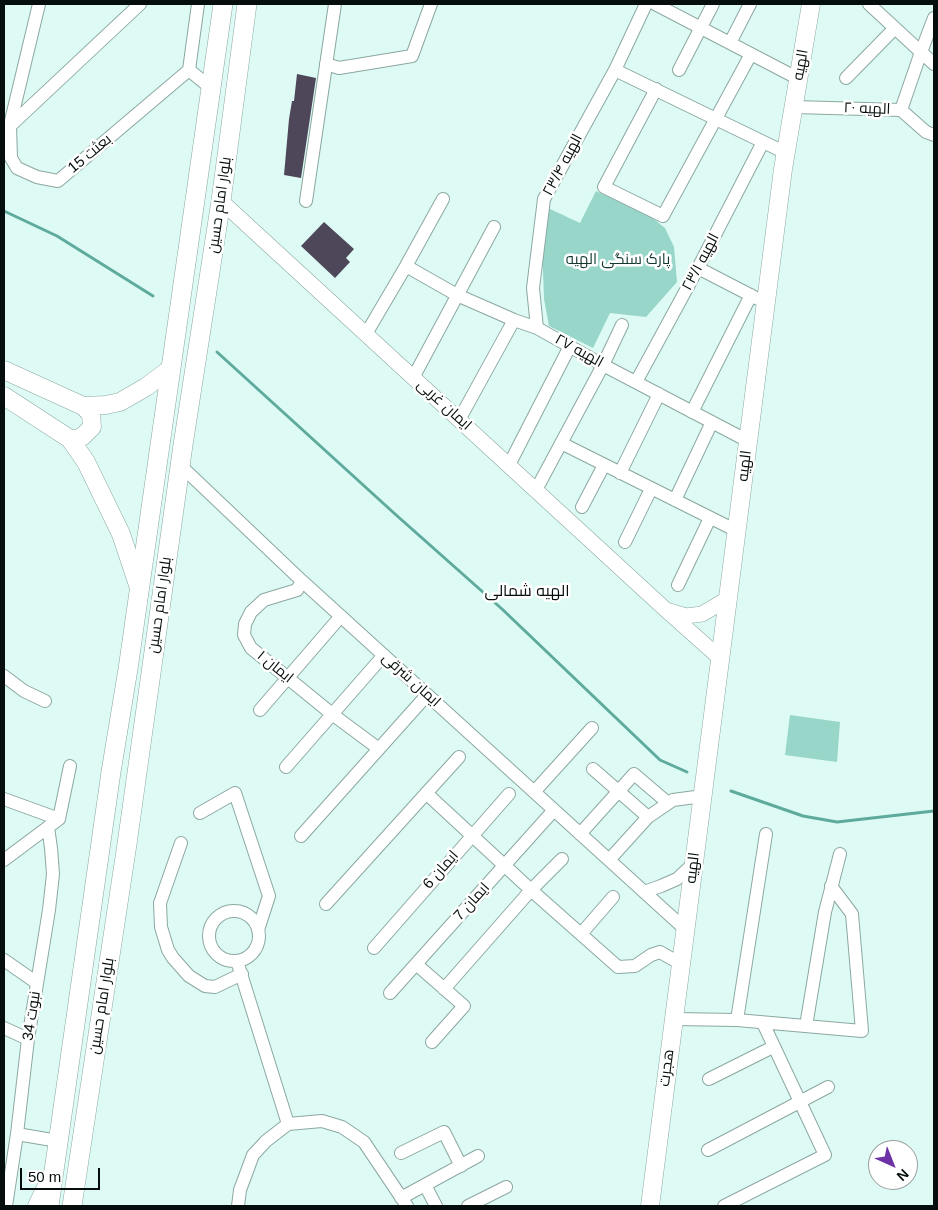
<!DOCTYPE html>
<html>
<head>
<meta charset="utf-8">
<style>
  body { margin:0 }
  #map { position:relative; width:938px; height:1210px; overflow:hidden; background:#ddfbf4; font-family:Arial,sans-serif }
  canvas { display:block }
  .frame { position:absolute; inset:0; border:5px solid #050e0c; pointer-events:none }
  .north { position:absolute; left:868px; top:1140px; width:50px; height:50px; box-sizing:border-box; background:#fff; border:1px solid #9b9f9e; border-radius:50%; rotate:136deg; font-size:14px; font-weight:700; line-height:20px; text-align:center; color:#050e0c }
  .north::after { content:''; display:block; margin:auto; width:18px; height:22px; background:#6e32a7; clip-path:polygon(50% 0,100% 100%,50% 72%,0 100%) }
  .scale { position:absolute; left:20px; top:1168px; width:80px; height:22px; box-sizing:border-box; border:2px solid #050e0c; border-top:0; padding-left:6px; font-size:15px; line-height:18px; white-space:nowrap; color:#050e0c; -webkit-text-stroke:4px #fff; paint-order:stroke }
</style>
</head>
<body>
<div id="map">
<canvas width="938" height="1210"></canvas>
<div class="frame"></div>
<div class="north">N</div>
<div class="scale">50 m</div>
</div>
<script>
const g = document.querySelector('canvas').getContext('2d');
g.lineJoin = 'round';
function fillPath(path, color) {
  g.fillStyle = color;
  g.fill(path, 'evenodd');
}
function poly(rows) {
  const path = new Path2D();
  for (const r of rows) {
    if (r.length === 3) {
      path.moveTo(r[0] + r[2], r[1]);
      path.arc(r[0], r[1], r[2], 0, 2 * Math.PI);
      continue;
    }
    path.moveTo(r[0], r[1]);
    for (let i = 2; i < r.length; i += 2) path.lineTo(r[i], r[i + 1]);
  }
  return path;
}
function trace(path, color, width, dash) {
  g.strokeStyle = color;
  g.lineWidth = width;
  g.lineCap = dash ? 'butt' : 'round';
  g.setLineDash(dash || []);
  g.stroke(path);
}
function label(font, color, halo, rows, align = 'center') {
  g.font = font + ' Arial,Cairo,sans-serif';
  g.lineWidth = 5;
  g.setLineDash([]);
  g.textBaseline = 'middle';
  g.strokeStyle = halo;
  g.fillStyle = color;
  for (const [text, x, y, turn = 0] of rows) {
    g.save();
    g.translate(x, y);
    g.rotate((+turn || 0) * Math.PI / 180);
    g.textAlign = isNaN(turn) ? turn : align;
    if (halo) g.strokeText(text, 0, 0);
    g.fillText(text, 0, 0);
    g.restore();
  }
}
fillPath(poly([
  [596,191,650,216,665,228,674,247,677,282,646,317,610,313,593,348,549,326,544,299,542,243,548,208,580,223],
  [790,715,840,722,837,762,785,755]
]), '#97d6c9');
trace(poly([
  [4,211,57,236,153,296],
  [217,352,395,514,502,609,660,760,687,772],
  [731,791,803,816,837,822,934,811]
]), '#5eab9d', 3);
fillPath(poly([
  [297,74,316,78,301,178,284,175,289,119,292,101,294,101],
  [324,222,354,249,346,258,350,262,335,278,301,246]
]), '#4e4759');
const minor = poly([
  [140,4,10,126,11,158,17,168,37,177,58,181,189,70],
  [198,4,189,70,211,88],
  [655,4,799,79],
  [869,4,934,64],
  [730,43,750,4],
  [326,64,339,68,412,56,431,4],
  [615,70,786,153],
  [679,70,713,4],
  [846,78,895,28],
  [656,89,604,187,663,216,751,54],
  [794,107,901,110,921,52,934,18],
  [901,110,926,132,934,135],
  [10,125,39,4],
  [306,201,335,4],
  [406,266,457,295,514,320,537,328,603,365,748,441],
  [698,268,758,299],
  [537,328,533,288,544,199,615,70,646,4],
  [366,334,406,266,443,199],
  [413,378,494,227],
  [636,382,698,268,763,142],
  [692,412,751,295],
  [459,420,514,320],
  [561,443,737,531],
  [509,465,570,346],
  [181,466,302,581,685,929],
  [620,473,659,394],
  [536,490,603,365,622,325],
  [675,500,712,422],
  [582,507,604,465],
  [625,542,651,489],
  [302,581,297,590,264,600,251,612,245,624,244,635,251,648,332,714,379,749],
  [678,585,710,518],
  [4,676,24,691,45,701],
  [260,710,341,616],
  [286,767,384,655],
  [593,769,648,817,673,800,703,796],
  [534,792,592,728],
  [426,793,531,890,618,967,635,966,651,955,660,952,681,964],
  [4,799,59,819],
  [200,813,235,793,269,896,258,930],
  [580,834,634,774,668,803],
  [301,836,427,695],
  [181,843,160,903,161,927,168,950,173,958,189,976,205,986,215,987,242,974],
  [4,860,59,819,70,766],
  [609,860,648,817],
  [644,892,661,886,677,879,694,863],
  [326,904,459,757],
  [234,936,25],
  [581,934,613,897],
  [374,948,509,794],
  [4,960,37,983],
  [237,961,288,1124],
  [416,964,464,1006,432,1042],
  [444,989,531,890,562,859],
  [390,993,554,810],
  [674,1019,737,1020,862,1031,852,914,831,886],
  [737,1020,766,834],
  [806,1026,825,912,840,854],
  [4,1028,28,1039],
  [709,1079,773,1047],
  [17,1134,58,1141],
  [708,1150,828,1087],
  [401,1153,444,1132,461,1166],
  [425,1185,436,1206],
  [401,1198,478,1156],
  [6,1206,17,1134,28,1039,49,910,53,874,51,848,48,827],
  [238,1206,240,1190,253,1155,266,1141,288,1124,322,1121,342,1127,364,1142,407,1206],
  [468,1206,506,1187],
  [724,1206,825,1155,763,1023]
]);
const tertiary = poly([
  [221,201,666,610],
  [721,659,666,610,686,616,702,614,729,598]
]);
const secondary = poly([
  [4,370,83,406,106,405,120,402,146,387,170,369],
  [4,396,70,439,86,462,121,534,139,588],
  [70,439,77,439,83,436,92,427,91,414,83,406],
  [37,1206,52,1175],
  [650,1206,783,169,811,4]
]);
const primary = poly([
  [49,1206,111,772,128,669,223,4],
  [72,1206,127,844,183,445,221,201,247,4]
]);
trace(minor, '#8ba7a1', 14);
trace(tertiary, '#8ba7a1', 16);
trace(secondary, '#8ba7a1', 19);
trace(primary, '#8ba7a1', 20);
trace(minor, '#fff', 12);
trace(tertiary, '#fff', 15);
trace(secondary, '#fff', 18);
trace(primary, '#fff', 19);
label('15px', '#050e0c', '#fff', [
  ["الهیه",801,65,-80],
  ["الهیه ۲۰",867,109,2],
  ["بعثت 15",90,154,-40],
  ["الهیه ۲۳/۴",563,165,-62],
  ["بلوار امام حسین",220,205,-82],
  ["الهیه ۲۳/۱",701,262,-62],
  ["الهیه ۲۷",579,351,29],
  ["ایمان غربی",444,405,42],
  ["الهیه",745,466,-83],
  ["بلوار امام حسین",160,605,-82],
  ["ایمان ۱",275,667,39],
  ["ایمان شرقی",411,680,42],
  ["الهیه",693,868,-83],
  ["ایمان 6",441,870,-49],
  ["ایمان 7",472,902,-48],
  ["بلوار امام حسین",102,1006,-81],
  ["نبوت 34",32,1016,-81],
  ["هجرت",667,1068,-83]
]);
label('15px', '#133832', '#fff', [
  ["پارک سنگی الهیه",618,260]
]);
label('16px', '#050e0c', '#fff', [
  ["الهیه شمالی",527,592]
]);
</script>
</body>
</html>
